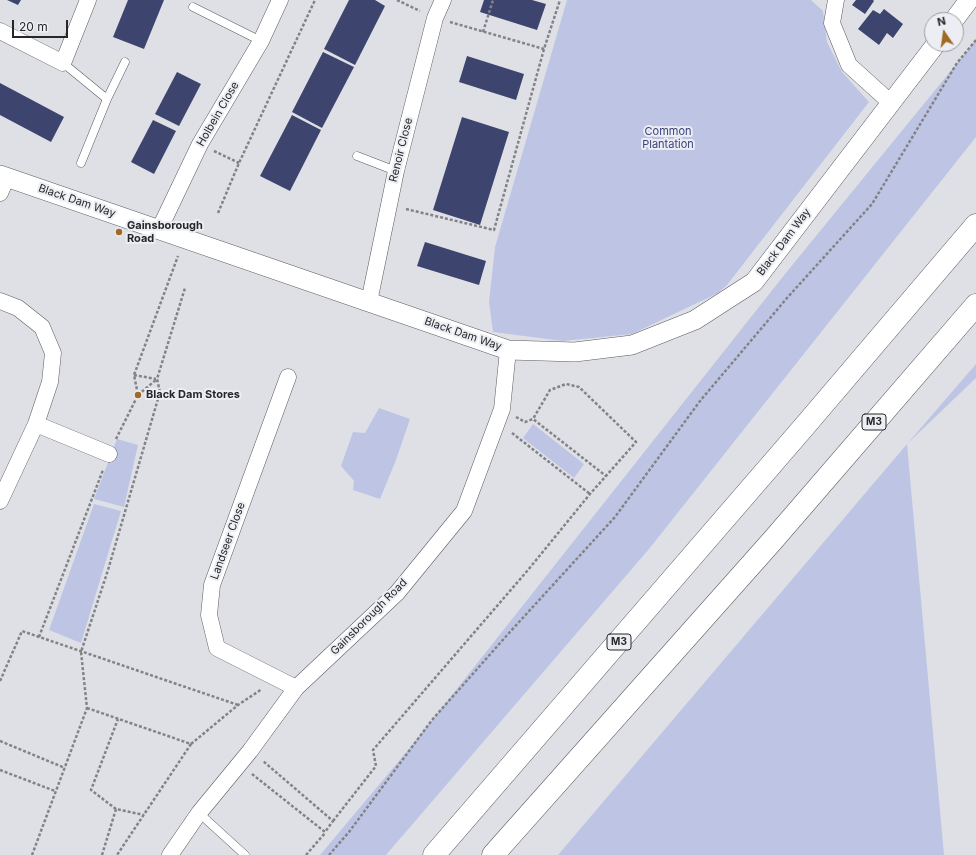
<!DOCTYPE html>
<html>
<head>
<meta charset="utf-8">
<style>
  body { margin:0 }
  #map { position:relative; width:976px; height:855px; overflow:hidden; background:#dfe0e6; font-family:Inter,sans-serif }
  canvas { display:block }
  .north { position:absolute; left:924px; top:12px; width:40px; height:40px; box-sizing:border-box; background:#eceef3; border:1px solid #9d9ea2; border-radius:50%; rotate:347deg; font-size:11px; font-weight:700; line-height:16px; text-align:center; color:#262729 }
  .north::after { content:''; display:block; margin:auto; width:14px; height:18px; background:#a06924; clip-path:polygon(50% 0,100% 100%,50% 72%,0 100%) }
  .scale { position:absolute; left:12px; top:20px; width:56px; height:18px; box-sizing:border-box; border:2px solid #262729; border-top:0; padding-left:5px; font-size:12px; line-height:14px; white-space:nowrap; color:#262729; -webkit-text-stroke:3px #eceef3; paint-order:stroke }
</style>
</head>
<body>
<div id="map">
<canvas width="976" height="855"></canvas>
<div class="north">N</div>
<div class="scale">20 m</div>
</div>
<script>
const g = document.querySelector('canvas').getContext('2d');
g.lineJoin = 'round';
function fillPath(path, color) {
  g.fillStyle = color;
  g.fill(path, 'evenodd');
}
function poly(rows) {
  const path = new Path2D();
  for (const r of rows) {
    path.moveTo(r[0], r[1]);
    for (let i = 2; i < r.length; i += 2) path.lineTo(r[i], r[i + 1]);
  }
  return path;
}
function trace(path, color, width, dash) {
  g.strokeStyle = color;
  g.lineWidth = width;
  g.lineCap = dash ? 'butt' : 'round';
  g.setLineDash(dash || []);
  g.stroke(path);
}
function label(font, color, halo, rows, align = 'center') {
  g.font = font + ' Inter,sans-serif';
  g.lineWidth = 4;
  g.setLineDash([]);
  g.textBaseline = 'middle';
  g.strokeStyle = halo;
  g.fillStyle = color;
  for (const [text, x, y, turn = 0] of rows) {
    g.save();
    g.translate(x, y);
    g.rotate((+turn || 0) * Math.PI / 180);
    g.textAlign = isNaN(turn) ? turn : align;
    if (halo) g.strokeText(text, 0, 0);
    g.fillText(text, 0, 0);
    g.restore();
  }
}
fillPath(poly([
  [567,0,811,0,823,11,827,42,842,72,869,102,727,285,718,293,632,334,563,341,493,332,489,302,495,247],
  [976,40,976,137,649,549,386,855,320,855,414,743,785,274],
  [976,364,976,378,907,444,944,855,558,855,907,444],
  [379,408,410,419,396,460,380,499,353,490,354,481,341,466,353,432,365,433],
  [533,424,584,464,574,478,523,438],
  [117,439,138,445,124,507,94,499],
  [94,504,121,511,81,643,49,630]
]), '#bec5e4');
fillPath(poly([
  [7,0,21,0,18,5],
  [128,0,164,0,144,49,113,37],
  [349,0,375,0,385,6,355,65,324,49],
  [484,0,532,0,546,4,537,30,480,12],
  [856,0,873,0,874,1,865,14,852,5],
  [884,9,903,24,893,38,887,33,879,45,858,29,873,10,880,14],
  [323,52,354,67,322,128,292,112],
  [467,56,524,74,516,100,459,82],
  [177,72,201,84,179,126,155,114],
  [0,83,64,117,51,142,0,115],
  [292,115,321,130,290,191,260,176],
  [462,117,509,132,480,225,433,210],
  [153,120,176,131,154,174,131,162],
  [425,242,486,261,479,285,417,266]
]), '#3d456e');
const service = poly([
  [193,7,261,41],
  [63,63,107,99],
  [357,156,396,171],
  [81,163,107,99,125,62],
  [199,813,245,855]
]);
const minor = poly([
  [836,0,832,23,849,65,891,103],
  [0,31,63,63,88,0],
  [0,193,7,177],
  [159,230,200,144,261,41,280,0],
  [0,301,18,308,42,327,53,353,50,382,36,424,0,501],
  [369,302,396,171,435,18,443,0],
  [288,377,212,585,209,615,217,648,296,688],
  [36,424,109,454],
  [170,855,199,813,250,751,296,688,397,593,464,511,502,409,508,350]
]);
const tertiary = poly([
  [954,20,969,0],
  [0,175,508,350,575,352,632,345,695,320,754,282,936,44]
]);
const motorway = poly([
  [434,855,803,428,976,225],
  [493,855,773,540,976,305]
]);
trace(service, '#5b5c61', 9);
trace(minor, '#5b5c61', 17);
trace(tertiary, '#5b5c61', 20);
trace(motorway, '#5b5c61', 23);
trace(poly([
  [397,0,420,11],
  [450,22,544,49],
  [483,32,493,0],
  [214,151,239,163],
  [406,209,494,230,544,49,560,0],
  [218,213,239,163,315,0],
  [134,375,156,379],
  [138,395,157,379],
  [516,417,525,422,533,419,606,476],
  [512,433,590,494],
  [116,439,138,395,134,375,178,256],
  [39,637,103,470],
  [0,681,22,631,238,705],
  [87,708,191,744,117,855],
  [0,741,65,768],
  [191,744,238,705,262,689],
  [0,770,55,791],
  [252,774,325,832,333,821,263,761],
  [116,809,91,790,118,719],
  [333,821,376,766,373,750,528,570,590,494,636,442,579,387,566,384,550,390,533,419],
  [32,855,87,708,81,652,108,570,160,392,157,379,185,288],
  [102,855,116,809,144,815],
  [306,855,325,833],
  [329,855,349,832,432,720,509,633,615,517,700,401,787,298,872,204,957,63,976,40]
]), '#828387', 2.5, [3, 2]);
trace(service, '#fff', 8);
trace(minor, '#fff', 16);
trace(tertiary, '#fff', 19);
trace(motorway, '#fff', 22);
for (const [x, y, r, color] of [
  [119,232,4,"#a06924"],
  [138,395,4,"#a06924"]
]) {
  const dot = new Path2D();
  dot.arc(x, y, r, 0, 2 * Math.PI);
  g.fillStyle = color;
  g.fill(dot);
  trace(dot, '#eceef3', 1.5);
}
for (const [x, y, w] of [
  [874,422,24],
  [619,642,24]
]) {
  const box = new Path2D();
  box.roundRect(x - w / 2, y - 8, w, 16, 3);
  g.fillStyle = '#eceef3';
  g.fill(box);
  trace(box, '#262729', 1);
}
label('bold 10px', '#262729', null, [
  ["M3",874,422],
  ["M3",619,642]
]);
label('11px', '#262729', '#eceef3', [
  ["Holbein Close",218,114,-60],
  ["Renoir Close",401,150,-76],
  ["Black Dam Way",77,201,19],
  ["Black Dam Way",784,242,-53],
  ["Black Dam Way",463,334,19],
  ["Landseer Close",228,541,-70],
  ["Gainsborough Road",369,617,-45]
]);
label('11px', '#39417d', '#eceef3', [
  ["Common",668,132],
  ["Plantation",668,145]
]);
label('bold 11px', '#262729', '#eceef3', [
  ["Gainsborough",127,226],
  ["Road",127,239],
  ["Black Dam Stores",146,395]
], 'left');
</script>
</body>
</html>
